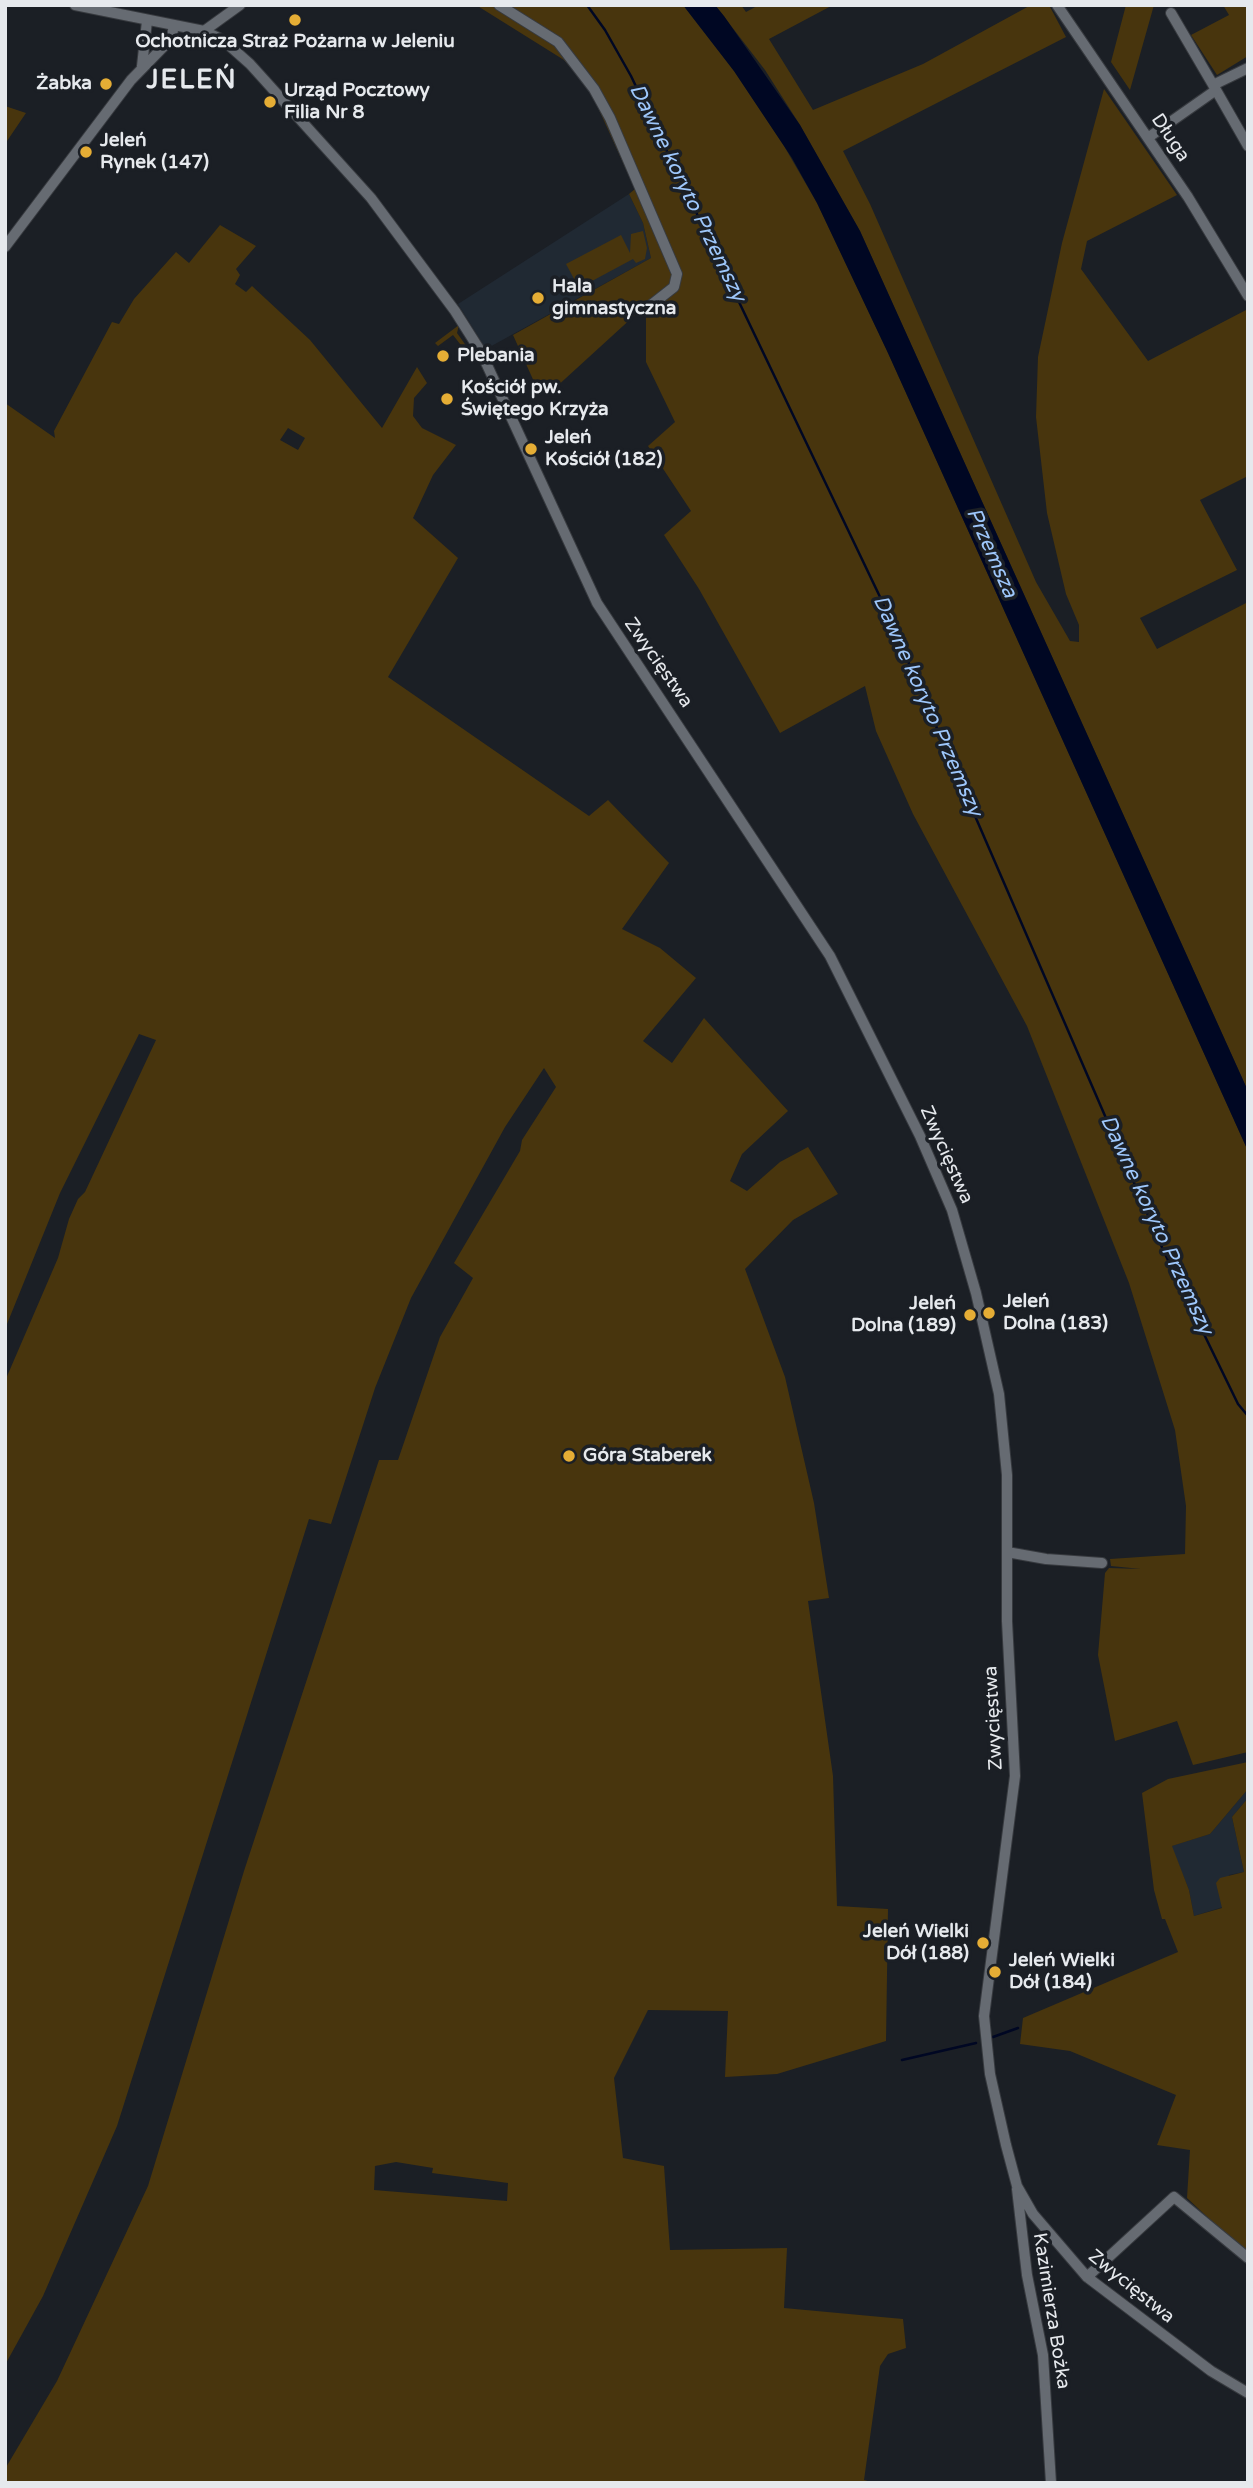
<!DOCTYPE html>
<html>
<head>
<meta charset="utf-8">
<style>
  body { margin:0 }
  #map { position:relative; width:1253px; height:2488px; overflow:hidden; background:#1b1f25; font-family:"Varela Round",sans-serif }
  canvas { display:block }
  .frame { position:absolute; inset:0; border:7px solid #e6e9ed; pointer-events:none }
</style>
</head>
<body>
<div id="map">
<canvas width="1253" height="2488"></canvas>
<div class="frame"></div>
</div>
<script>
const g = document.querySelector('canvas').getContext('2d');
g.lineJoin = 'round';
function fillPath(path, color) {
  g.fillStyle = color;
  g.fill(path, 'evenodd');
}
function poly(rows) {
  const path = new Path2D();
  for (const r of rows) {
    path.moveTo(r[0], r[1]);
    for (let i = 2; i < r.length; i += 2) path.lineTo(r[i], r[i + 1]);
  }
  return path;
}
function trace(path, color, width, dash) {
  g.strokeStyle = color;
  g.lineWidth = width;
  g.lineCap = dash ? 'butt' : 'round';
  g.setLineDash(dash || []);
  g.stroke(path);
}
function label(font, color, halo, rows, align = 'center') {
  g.font = font + ' "Varela Round",sans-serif';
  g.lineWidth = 7;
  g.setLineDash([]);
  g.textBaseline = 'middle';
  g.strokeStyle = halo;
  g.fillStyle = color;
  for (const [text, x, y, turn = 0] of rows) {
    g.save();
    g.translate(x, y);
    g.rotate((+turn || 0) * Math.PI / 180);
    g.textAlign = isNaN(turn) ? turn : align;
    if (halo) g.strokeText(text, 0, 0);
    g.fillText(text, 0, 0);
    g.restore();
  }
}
fillPath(poly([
  [629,194,643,223,651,258,486,349,458,304],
  [1248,1789,1248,1798,1232,1817,1244,1872,1229,1875,1223,1907,1194,1916,1189,1890,1171,1846,1210,1834]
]), '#202933');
fillPath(poly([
  [476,5,683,5,734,71,784,146,817,203,888,353,1248,1151,1248,1752,1193,1765,1177,1721,1115,1741,1098,1655,1105,1573,1109,1568,1141,1569,1111,1566,1110,1559,1185,1554,1186,1506,1175,1430,1129,1283,1027,1026,913,814,876,731,865,686,780,733,699,589,664,535,691,511,648,446,675,422,646,362,646,305,554,389,540,395,513,335,651,258,643,223,629,194,635,189,590,90,564,60],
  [715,5,741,5,746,12,759,5,833,5,769,39,813,110,923,64,1031,5,1049,5,1066,37,843,151,870,204,1036,582,1070,641,1079,642,1079,625,1066,594,1047,513,1036,417,1038,357,1062,243,1104,89,1177,195,1087,241,1081,269,1148,361,1248,309,1248,476,1200,500,1237,570,1140,618,1157,649,1248,602,1248,1091,860,231,800,125,765,70],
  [1126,5,1154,5,1130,90,1111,62],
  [1223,5,1248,5,1248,56,1217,75,1191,35,1229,15],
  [5,106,26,113,5,144],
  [220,225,256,246,236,269,240,275,235,284,246,292,252,286,310,340,382,428,417,367,427,383,414,398,413,416,422,428,456,445,433,475,413,518,458,558,388,677,589,816,608,800,669,863,622,929,660,948,696,978,643,1041,672,1063,704,1018,788,1111,742,1154,730,1181,747,1191,780,1162,808,1147,838,1194,793,1220,745,1269,785,1377,814,1503,829,1598,808,1601,833,1776,837,1906,888,1909,886,2041,777,2074,725,2077,728,2011,648,2010,614,2078,623,2158,664,2166,670,2250,787,2248,784,2308,903,2319,906,2348,888,2354,880,2366,864,2480,875,2483,5,2483,5,2469,57,2381,148,2186,244,1871,379,1460,398,1460,440,1337,473,1278,454,1263,520,1151,522,1140,556,1087,544,1068,505,1127,411,1298,375,1388,331,1524,309,1519,117,2126,43,2296,5,2365,5,1381,58,1258,69,1219,78,1199,85,1192,156,1040,139,1034,60,1193,5,1329,5,403,55,438,54,431,112,322,119,324,134,299,176,252,189,263],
  [288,428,305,438,298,450,280,440],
  [396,2162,433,2168,432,2173,508,2183,507,2201,374,2190,375,2166],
  [643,231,647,248,645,259,636,263,633,259,579,288,566,264,621,235,630,253,631,234],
  [459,325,457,333,467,347,464,349,453,335,438,346,435,343],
  [1248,1762,1248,1789,1210,1834,1172,1846,1189,1890,1194,1916,1222,1908,1216,1883,1220,1878,1244,1872,1232,1817,1248,1798,1248,2255,1187,2198,1190,2150,1157,2145,1176,2095,1070,2051,1020,2044,1023,2018,1178,1952,1165,1919,1162,1919,1154,1890,1142,1793,1168,1779]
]), '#48350d');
fillPath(poly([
  [683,5,715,5,724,16,800,125,860,231,1248,1091,1248,1151,888,353,817,203,792,158,734,71]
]), '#000723');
trace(poly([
  [587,5,605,30,631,76,881,599,1164,1252,1238,1404,1248,1416],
  [993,2037,1018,2028],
  [902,2060,976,2043]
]), '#000723', 2.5);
const minor = poly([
  [75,5,204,31,223,40,250,64,371,198,455,311,481,352,597,603,830,956,920,1136,952,1210,976,1293,999,1394,1007,1475,1007,1621,1015,1776,984,2016,990,2074,1006,2145,1017,2186,1033,2214,1087,2277,1211,2371,1248,2393],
  [499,5,558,42,594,89,610,118,677,274,674,287,646,309],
  [1057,5,1188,197,1248,296],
  [1171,13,1216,90],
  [204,31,240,5],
  [142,66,147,21],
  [1213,85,1248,68],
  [1149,137,1216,90,1248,146],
  [5,247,131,80,171,39,174,26],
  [1007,1552,1046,1559,1102,1563],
  [1017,2189,1027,2275,1043,2355,1051,2483],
  [1087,2277,1174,2197,1248,2258]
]);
trace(minor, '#373a3f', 12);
trace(minor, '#666b72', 10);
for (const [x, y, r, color] of [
  [295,20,7,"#e5ad35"],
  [106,84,7,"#e5ad35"],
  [270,102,7,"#e5ad35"],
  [86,152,7,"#e5ad35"],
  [538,298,7,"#e5ad35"],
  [443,356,7,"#e5ad35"],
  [447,399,7,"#e5ad35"],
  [531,449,7,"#e5ad35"],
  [989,1313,7,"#e5ad35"],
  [970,1315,7,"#e5ad35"],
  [569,1456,7,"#e5ad35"],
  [983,1943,7,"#e5ad35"],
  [995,1972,7,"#e5ad35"]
]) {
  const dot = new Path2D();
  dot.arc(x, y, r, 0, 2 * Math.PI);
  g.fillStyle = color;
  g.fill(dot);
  trace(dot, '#1b1f25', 2.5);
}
label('bold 19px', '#e6e9ed', '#1b1f25', [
  ["Ochotnicza Straż Pożarna w Jeleniu",295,42,"center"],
  ["Żabka",92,84,"right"],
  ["Urząd Pocztowy",284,91],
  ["Filia Nr 8",284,113],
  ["Jeleń",100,141],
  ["Rynek (147)",100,163],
  ["Hala",552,287],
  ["gimnastyczna",552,309],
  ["Plebania",457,356],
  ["Kościół pw.",461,388],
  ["Świętego Krzyża",461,410],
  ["Jeleń",545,438],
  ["Kościół (182)",545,460],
  ["Jeleń",1003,1302],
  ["Dolna (183)",1003,1324],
  ["Jeleń",956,1304,"right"],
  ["Dolna (189)",956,1326,"right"],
  ["Góra Staberek",583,1456],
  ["Jeleń Wielki",969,1932,"right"],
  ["Dół (188)",969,1954,"right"],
  ["Jeleń Wielki",1009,1961],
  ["Dół (184)",1009,1983]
], 'left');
label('19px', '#e6e9ed', '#1b1f25', [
  ["Długa",1170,138,56],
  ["Zwycięstwa",658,663,55],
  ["Zwycięstwa",946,1155,66],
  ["Zwycięstwa",994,1718,-93],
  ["Zwycięstwa",1131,2287,39],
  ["Kazimierza Bożka",1051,2311,81]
]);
label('italic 21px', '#9ec7fb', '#1b1f25', [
  ["Dawne koryto Przemszy",687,193,64],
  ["Przemsza",991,553,66],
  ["Dawne koryto Przemszy",927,706,66],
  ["Dawne koryto Przemszy",1156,1225,65]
]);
g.letterSpacing = '2px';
label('bold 26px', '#e6e9ed', '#1b1f25', [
  ["JELEŃ",192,81]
]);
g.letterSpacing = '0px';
</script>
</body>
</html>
